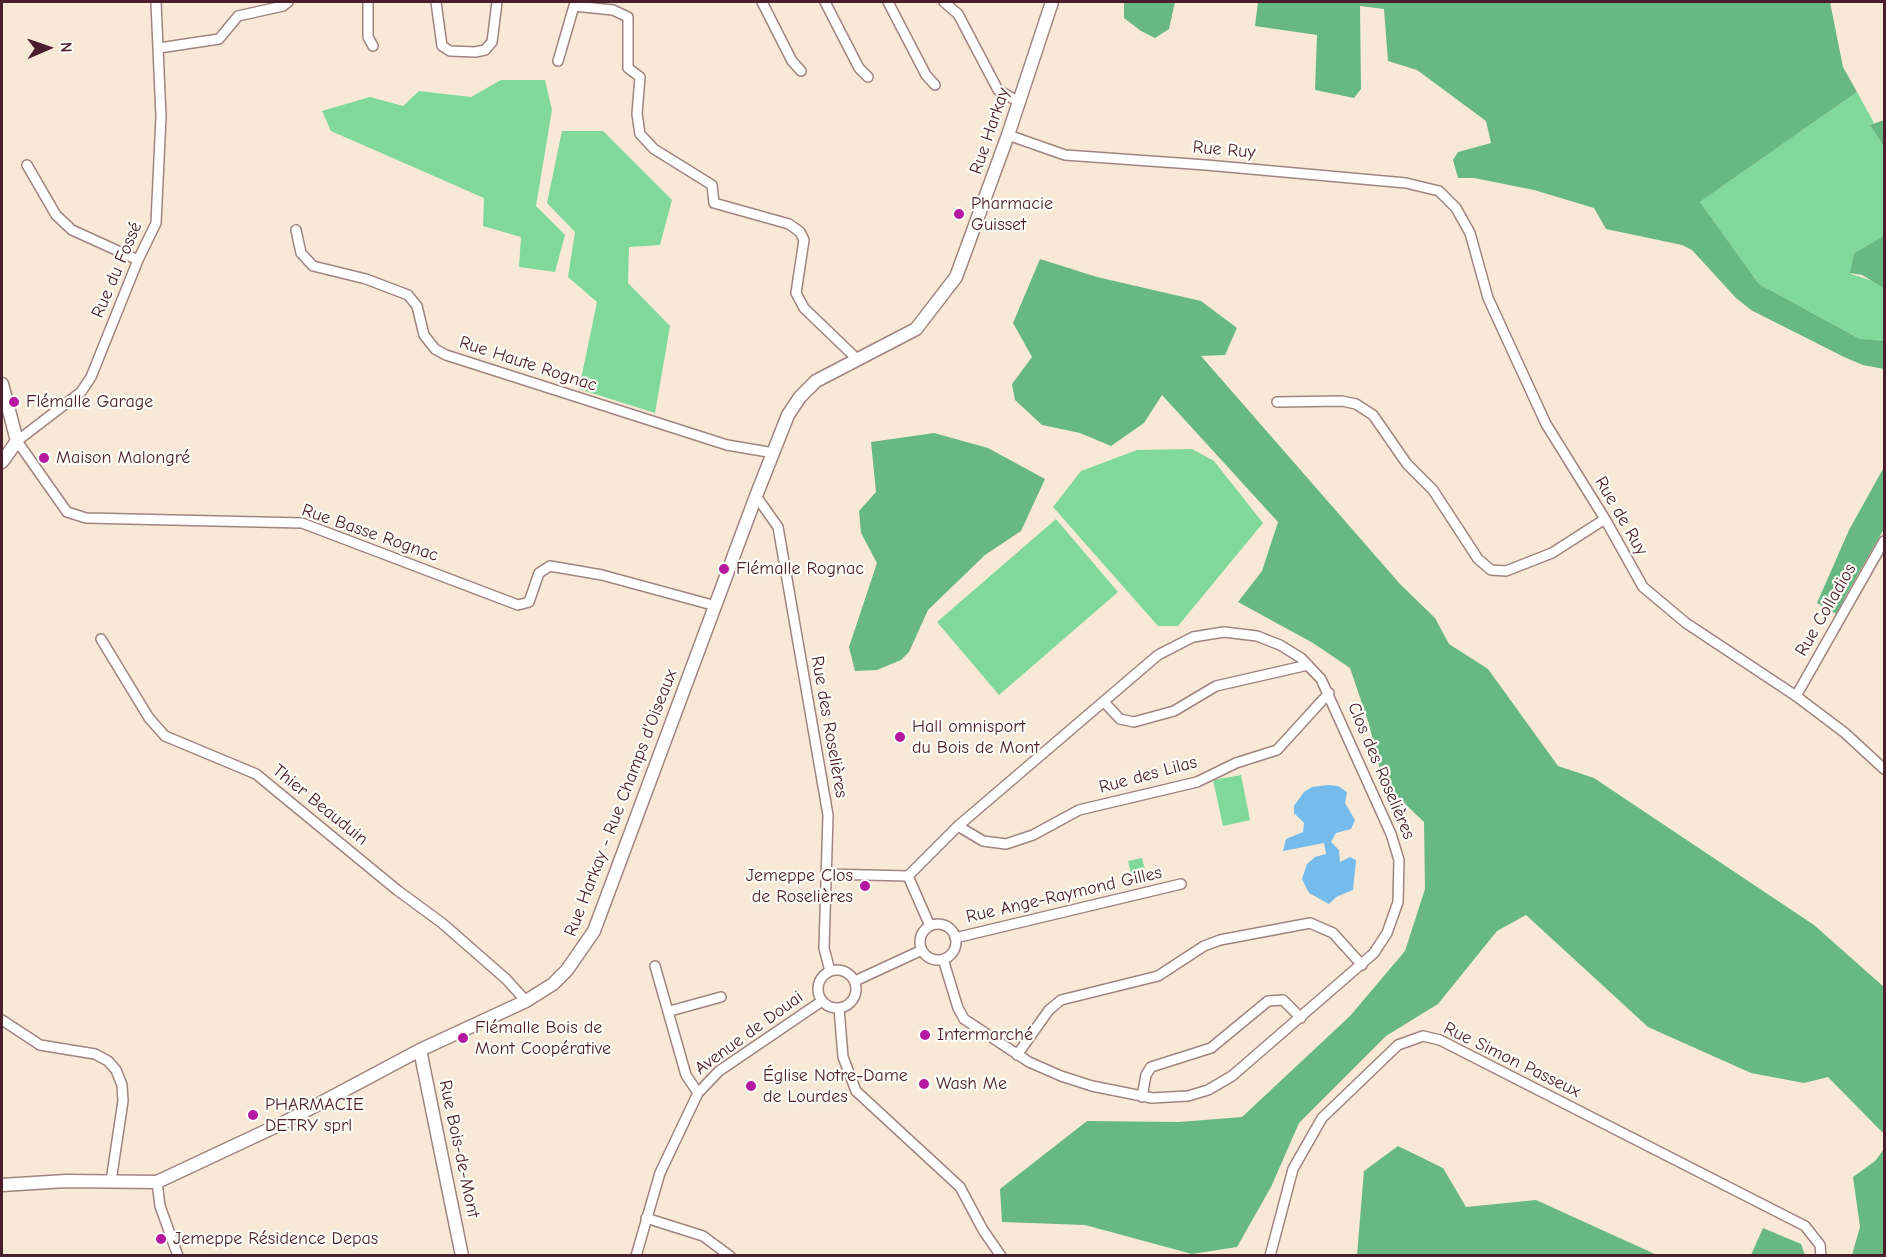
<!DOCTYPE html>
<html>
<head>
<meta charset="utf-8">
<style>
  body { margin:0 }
  #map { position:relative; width:1886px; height:1257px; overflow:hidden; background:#f7e9d5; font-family:"Comic Neue",sans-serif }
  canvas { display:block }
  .frame { position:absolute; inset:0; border:3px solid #4a1f2b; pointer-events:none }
  .north { position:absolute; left:18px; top:18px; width:60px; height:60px; -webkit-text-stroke:4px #fdfcf7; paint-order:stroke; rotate:88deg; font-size:16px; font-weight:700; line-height:24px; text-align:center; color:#4a1f2b }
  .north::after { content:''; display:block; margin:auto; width:21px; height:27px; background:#4a1f2b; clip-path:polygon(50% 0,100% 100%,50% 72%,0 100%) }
</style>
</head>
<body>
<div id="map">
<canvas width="1886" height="1257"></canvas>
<div class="frame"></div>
<div class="north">N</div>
</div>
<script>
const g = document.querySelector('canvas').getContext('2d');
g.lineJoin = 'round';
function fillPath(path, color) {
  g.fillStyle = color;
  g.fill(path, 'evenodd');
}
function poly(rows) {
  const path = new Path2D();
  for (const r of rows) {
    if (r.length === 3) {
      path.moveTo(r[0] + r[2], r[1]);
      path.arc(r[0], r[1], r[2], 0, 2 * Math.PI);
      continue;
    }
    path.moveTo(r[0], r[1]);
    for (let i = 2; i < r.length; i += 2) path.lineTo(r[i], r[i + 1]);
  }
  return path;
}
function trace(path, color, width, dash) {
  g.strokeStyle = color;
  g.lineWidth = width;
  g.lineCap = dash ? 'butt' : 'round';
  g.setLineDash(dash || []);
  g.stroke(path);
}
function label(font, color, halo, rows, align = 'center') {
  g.font = font + ' "Comic Neue",sans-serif';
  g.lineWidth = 4.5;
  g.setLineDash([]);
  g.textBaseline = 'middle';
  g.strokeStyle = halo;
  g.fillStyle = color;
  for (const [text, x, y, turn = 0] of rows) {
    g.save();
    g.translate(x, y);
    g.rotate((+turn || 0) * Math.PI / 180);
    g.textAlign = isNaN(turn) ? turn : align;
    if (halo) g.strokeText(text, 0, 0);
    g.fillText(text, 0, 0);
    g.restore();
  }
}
fillPath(poly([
  [501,80,545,80,552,110,536,206,565,235,555,272,519,267,521,237,483,226,484,198,331,131,322,111,370,97,403,106,419,91,471,97],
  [1857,92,1874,123,1870,125,1884,147,1884,236,1854,253,1851,274,1876,282,1884,288,1884,341,1880,342,1860,339,1759,284,1700,202],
  [562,131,603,131,672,200,660,245,629,247,628,283,670,326,655,413,579,389,597,302,568,277,575,232,547,203],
  [1192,449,1214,461,1263,523,1178,626,1158,626,1053,507,1081,471,1137,450],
  [1056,519,1118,592,999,695,937,622],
  [1241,775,1250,820,1223,826,1213,780],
  [1142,858,1145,870,1132,877,1128,861]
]), '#80d89d');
fillPath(poly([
  [1124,2,1175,2,1169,29,1155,38,1141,31,1124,18],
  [1258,2,1830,2,1843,67,1857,92,1700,202,1759,284,1860,339,1884,341,1884,369,1863,365,1844,357,1751,310,1736,298,1692,250,1682,245,1606,229,1594,208,1534,190,1474,178,1458,178,1453,160,1458,152,1491,143,1486,121,1417,70,1388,61,1384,9,1360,6,1361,89,1354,98,1315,90,1317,35,1255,26],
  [1884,120,1884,147,1870,125],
  [1884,236,1884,288,1862,275,1850,273,1854,253],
  [1040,259,1097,277,1201,301,1237,328,1225,355,1201,356,1400,584,1435,618,1449,644,1488,669,1558,766,1594,778,1814,925,1884,987,1884,1134,1828,1077,1804,1083,1751,1073,1648,1027,1526,915,1497,931,1438,1004,1386,1036,1299,1123,1271,1187,1237,1247,1192,1254,1085,1225,1002,1222,1000,1189,1087,1121,1179,1122,1242,1117,1350,1016,1405,951,1425,889,1424,822,1383,783,1369,724,1350,668,1313,643,1238,602,1262,571,1278,522,1162,395,1144,423,1111,446,1080,433,1042,425,1015,400,1012,384,1032,357,1013,323],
  [934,433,988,448,1045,479,1021,531,985,555,928,610,909,652,901,660,877,670,855,671,849,647,877,563,861,533,859,511,876,492,871,442],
  [1884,467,1884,529,1845,597,1838,615,1817,603,1849,530],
  [1398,1146,1443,1168,1466,1207,1536,1200,1657,1255,1357,1255,1364,1171],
  [1884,1149,1884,1255,1852,1255,1860,1227,1853,1177,1875,1161],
  [1763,1228,1801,1244,1805,1255,1751,1255]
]), '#68b884');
fillPath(poly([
  [1328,785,1338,786,1347,792,1345,803,1355,820,1351,829,1336,833,1331,842,1339,850,1340,862,1350,857,1356,860,1353,890,1336,897,1329,904,1309,893,1302,879,1307,864,1315,857,1326,854,1324,843,1283,851,1286,839,1303,832,1304,823,1294,813,1294,806,1304,792,1312,787]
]), '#75bbec');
const minor = poly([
  [156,2,161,117,156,223,138,260,91,377,81,392,17,441,67,512,86,518,302,523,518,605,529,602,539,573,550,566,602,575,716,606],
  [368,2,368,37,373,46],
  [436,2,442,46,450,51,475,52,485,50,492,42,497,2],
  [762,2,792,61,801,71],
  [825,2,859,68,868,77],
  [888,2,926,75,935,85],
  [944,2,958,14,998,90,1019,102],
  [159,48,219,39,238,16,283,6,288,2],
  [558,61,574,6,613,10,628,17,628,68,640,77,637,114,640,134,654,149,712,185,714,203,789,224,800,232,804,240,796,293,804,308,857,359],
  [1008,135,1065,155,1206,165,1406,183,1439,191,1456,208,1470,233,1488,298,1546,424,1605,519,1643,587,1686,623,1796,696,1845,733,1884,769],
  [27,165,56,215,72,230,138,260],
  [296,230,301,253,313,266,366,279,408,295,417,306,424,335,435,349,446,355,727,445,774,453],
  [1277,402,1342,401,1356,404,1373,415,1407,464,1433,490,1478,559,1491,570,1506,571,1552,553,1605,519],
  [756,496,778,527,828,815,824,948,830,971],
  [101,639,149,718,165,736,256,774,397,890,442,923,506,979,526,1001],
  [1796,696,1884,541],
  [1104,702,1120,719,1134,722,1174,711,1216,686,1308,665],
  [958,826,983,841,1006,844,1033,835,1079,810,1197,782,1236,763,1277,750,1329,693],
  [826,874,908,876,930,926],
  [908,876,958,826,1158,655,1193,637,1224,632,1257,636,1280,645,1301,658,1321,679,1391,834,1399,860,1398,902,1387,933,1374,953,1232,1076,1208,1090,1188,1096,1152,1098,1092,1086,1061,1076,1029,1062,964,1019,958,1008,943,959],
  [938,942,18],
  [955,938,1181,884],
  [655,966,686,1075,698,1093],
  [837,989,19],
  [855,981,922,950],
  [839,1008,843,1057,856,1091,960,1187,983,1230,1001,1256],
  [670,1011,721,997],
  [2,1020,40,1045,95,1054,108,1061,116,1070,122,1085,123,1101,111,1181],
  [1017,1055,1049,1010,1061,1000,1158,976,1204,946,1220,940,1310,923,1333,933,1362,965],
  [1142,1097,1146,1075,1151,1067,1211,1048,1268,1001,1283,1000,1301,1018],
  [157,1182,160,1206,178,1256],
  [646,1218,703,1236,730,1256],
  [636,1256,660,1173,698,1093,719,1071,822,1001],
  [1270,1256,1293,1169,1322,1118,1398,1045,1423,1036,1440,1040,1805,1226,1820,1245,1821,1256]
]);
const tertiary = poly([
  [2,384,17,441,2,462],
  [420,1050,462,1256],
  [2,1185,66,1181,157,1182,283,1123,420,1050,526,1001,553,984,567,970,594,931,756,496,788,415,800,397,816,381,916,329,956,277,1008,135,1052,2]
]);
trace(minor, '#a08480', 12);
trace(tertiary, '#a08480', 15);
trace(minor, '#fff', 9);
trace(tertiary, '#fff', 12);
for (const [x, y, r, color] of [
  [959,214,6,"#b5179e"],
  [14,402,6,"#b5179e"],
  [44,458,6,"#b5179e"],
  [724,569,6,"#b5179e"],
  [900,737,6,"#b5179e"],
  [865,886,6,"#b5179e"],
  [925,1035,6,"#b5179e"],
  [463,1038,6,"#b5179e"],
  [924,1084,6,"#b5179e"],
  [751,1086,6,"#b5179e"],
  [253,1115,6,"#b5179e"],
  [161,1239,6,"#b5179e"]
]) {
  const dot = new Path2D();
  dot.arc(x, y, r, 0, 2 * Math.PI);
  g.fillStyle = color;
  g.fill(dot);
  trace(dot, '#fdfcf7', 2);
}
label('18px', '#4a1f2b', '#fdfcf7', [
  ["Rue Harkay",990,131,-71],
  ["Rue Ruy",1224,150,5],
  ["Rue du Fossé",117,270,-67],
  ["Rue Haute Rognac",528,364,18],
  ["Rue de Ruy",1621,516,60],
  ["Rue Basse Rognac",370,533,19],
  ["Rue Colladios",1826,610,-60],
  ["Rue des Roselières",829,727,80],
  ["Clos des Roselières",1381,771,67],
  ["Rue des Lilas",1148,775,-15],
  ["Rue Harkay - Rue Champs d'Oiseaux",621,803,-69],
  ["Thier Beauduin",320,805,39],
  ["Rue Ange-Raymond Gilles",1064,895,-13],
  ["Avenue de Douai",749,1033,-36],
  ["Rue Simon Passeux",1512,1060,26],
  ["Rue Bois-de-Mont",459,1149,78]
]);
label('18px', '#4a1f2b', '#fdfcf7', [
  ["Pharmacie",971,204],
  ["Guisset",971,225],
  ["Flémalle Garage",26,402],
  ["Maison Malongré",56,458],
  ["Flémalle Rognac",736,569],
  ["Hall omnisport",912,727],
  ["du Bois de Mont",912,748],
  ["Jemeppe Clos",853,876,"right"],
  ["de Roselières",853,897,"right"],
  ["Flémalle Bois de",475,1028],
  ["Mont Coopérative",475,1049],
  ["Intermarché",937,1035],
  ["Église Notre-Dame",763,1076],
  ["de Lourdes",763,1097],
  ["Wash Me",936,1084],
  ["PHARMACIE",265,1105],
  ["DETRY sprl",265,1126],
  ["Jemeppe Résidence Depas",173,1239]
], 'left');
</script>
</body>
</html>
